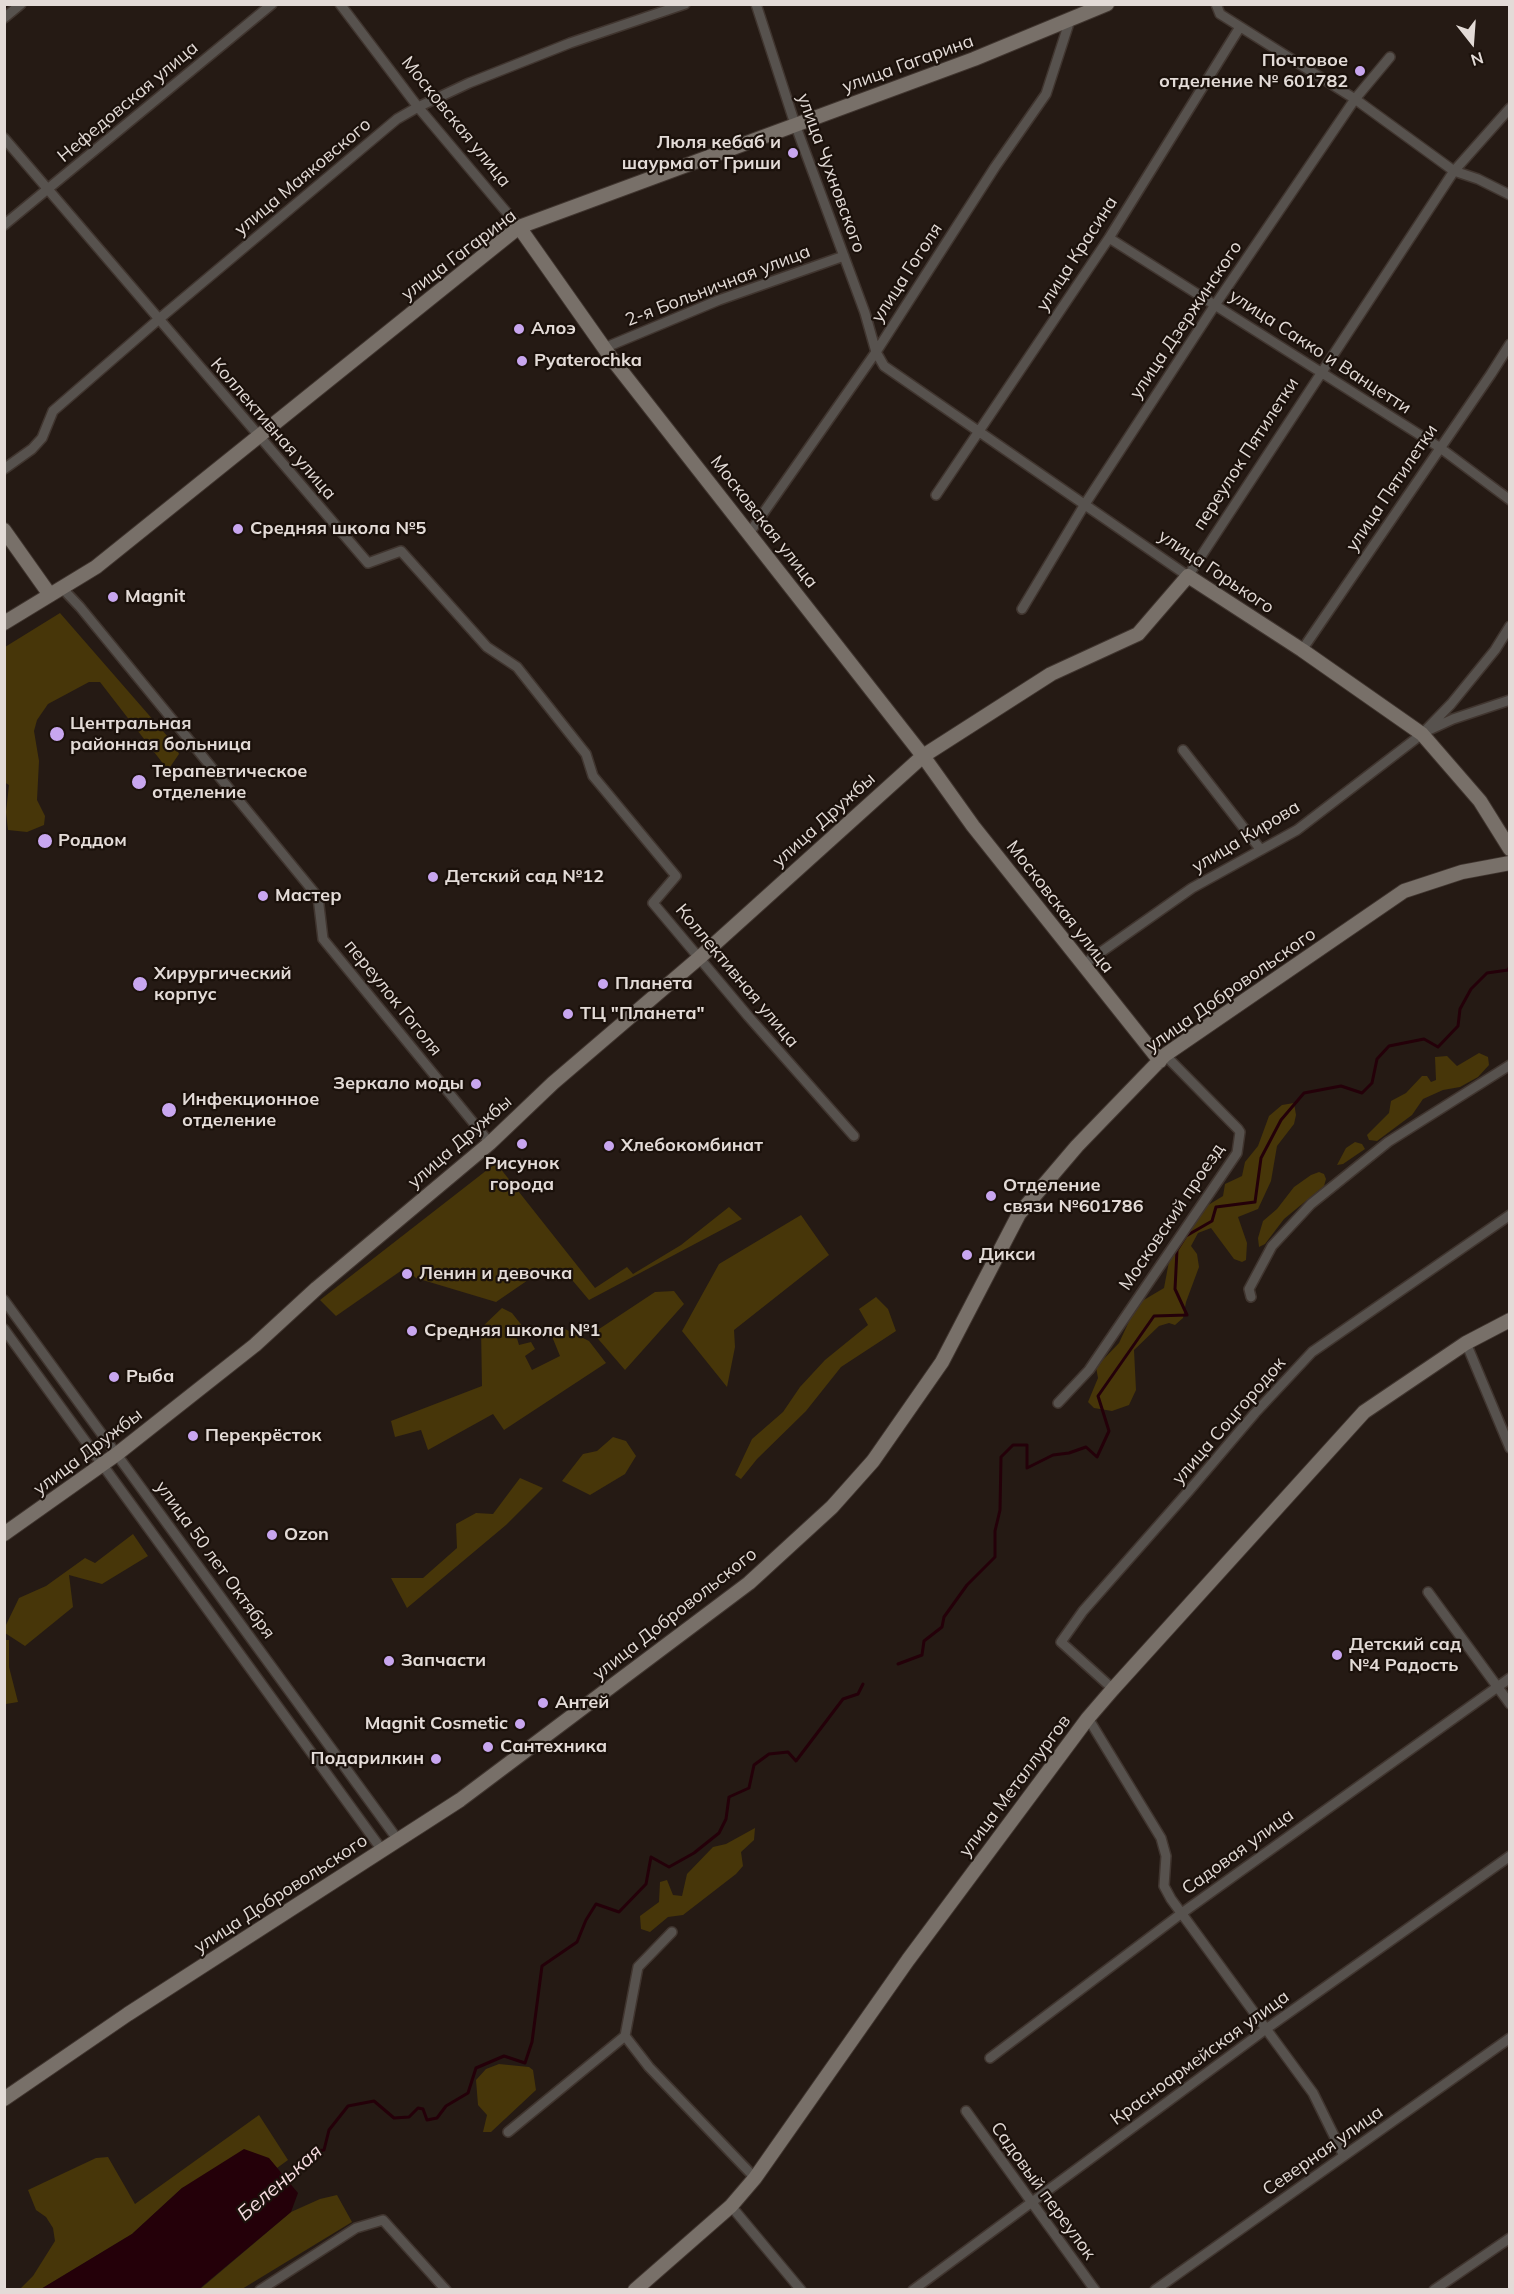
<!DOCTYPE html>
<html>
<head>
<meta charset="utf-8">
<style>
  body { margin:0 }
  #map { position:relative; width:1514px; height:2294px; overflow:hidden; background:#251a14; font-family:Mulish,sans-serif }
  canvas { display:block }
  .frame { position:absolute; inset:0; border:6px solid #e3dbd7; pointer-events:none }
  .north { position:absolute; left:1442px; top:12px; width:60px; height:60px; -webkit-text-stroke:4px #1b110b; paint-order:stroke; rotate:163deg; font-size:16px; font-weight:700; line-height:24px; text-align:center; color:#e3dbd7 }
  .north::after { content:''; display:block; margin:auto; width:21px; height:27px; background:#e3dbd7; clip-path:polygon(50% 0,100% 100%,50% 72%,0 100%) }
</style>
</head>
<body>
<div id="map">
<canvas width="1514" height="2294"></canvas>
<div class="frame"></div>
<div class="north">N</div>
</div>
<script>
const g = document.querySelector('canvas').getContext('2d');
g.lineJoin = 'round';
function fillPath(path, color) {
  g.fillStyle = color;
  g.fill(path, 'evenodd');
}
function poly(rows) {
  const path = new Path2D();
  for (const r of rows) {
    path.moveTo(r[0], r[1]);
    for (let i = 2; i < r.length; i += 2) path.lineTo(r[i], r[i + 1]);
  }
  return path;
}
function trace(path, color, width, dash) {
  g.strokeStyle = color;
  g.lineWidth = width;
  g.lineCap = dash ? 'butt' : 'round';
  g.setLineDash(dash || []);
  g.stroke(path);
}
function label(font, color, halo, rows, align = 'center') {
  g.font = font + ' Mulish,sans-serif';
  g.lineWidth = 4.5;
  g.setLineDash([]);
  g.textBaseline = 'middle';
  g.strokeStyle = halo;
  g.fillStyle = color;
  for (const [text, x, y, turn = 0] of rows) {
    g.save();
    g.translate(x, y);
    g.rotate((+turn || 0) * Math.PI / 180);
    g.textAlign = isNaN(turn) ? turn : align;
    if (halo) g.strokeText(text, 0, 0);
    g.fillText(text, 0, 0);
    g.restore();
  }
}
fillPath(poly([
  [60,613,175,745,179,754,168,770,100,682,89,682,48,704,37,720,34,731,39,761,37,800,45,816,44,825,27,832,8,830,6,812,9,785,4,782,5,647],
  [1479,1053,1488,1057,1489,1065,1478,1077,1460,1087,1443,1090,1423,1099,1412,1115,1377,1141,1369,1140,1367,1135,1389,1113,1391,1101,1406,1093,1422,1076,1427,1076,1431,1082,1436,1080,1435,1057,1447,1056,1457,1066],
  [1294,1103,1296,1115,1294,1124,1277,1146,1271,1181,1258,1209,1238,1217,1247,1243,1246,1260,1242,1262,1234,1259,1211,1228,1198,1233,1191,1246,1197,1254,1199,1267,1186,1302,1183,1318,1175,1325,1169,1323,1159,1326,1134,1350,1136,1390,1129,1405,1112,1411,1094,1408,1088,1402,1098,1378,1096,1367,1119,1343,1137,1304,1164,1288,1170,1256,1205,1207,1223,1196,1225,1184,1242,1176,1245,1162,1258,1146,1269,1116,1282,1105],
  [1355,1142,1362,1144,1365,1149,1343,1164,1337,1165,1346,1148],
  [496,1163,595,1288,627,1267,633,1274,681,1245,729,1207,742,1219,589,1300,562,1268,531,1278,496,1302,416,1278,405,1268,336,1316,320,1300],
  [1319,1172,1324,1174,1326,1179,1324,1186,1284,1219,1265,1244,1259,1247,1258,1238,1263,1221,1277,1209,1294,1187,1311,1175],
  [801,1215,829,1255,734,1330,735,1347,727,1387,682,1331,719,1264],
  [674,1291,684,1304,625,1370,593,1333,655,1292],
  [876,1297,888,1309,896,1331,841,1367,806,1411,757,1459,741,1479,735,1475,752,1439,783,1412,800,1387,825,1360,868,1325,859,1309],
  [502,1308,512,1313,527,1332,516,1335,519,1345,531,1342,535,1349,525,1356,532,1370,560,1356,549,1329,561,1327,589,1341,606,1363,504,1430,493,1414,428,1450,421,1430,395,1437,391,1421,482,1386,481,1328],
  [613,1437,626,1441,636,1456,625,1474,590,1495,562,1481,583,1454,597,1451],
  [520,1478,543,1488,506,1525,407,1608,391,1578,423,1578,457,1548,456,1524,476,1513,493,1514],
  [133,1534,148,1556,102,1584,69,1575,73,1607,25,1646,5,1633,5,1627,19,1598,46,1586,85,1558,95,1563],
  [5,1640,9,1640,9,1667,18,1702,6,1704,4,1702],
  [755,1828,754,1840,741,1852,743,1866,736,1874,683,1915,668,1917,650,1932,641,1929,640,1916,659,1902,660,1882,667,1880,673,1895,682,1896,687,1874,713,1847,726,1844],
  [499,2064,529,2067,533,2070,536,2090,491,2132,483,2132,487,2115,478,2105,476,2080,486,2069],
  [259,2115,288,2160,277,2168,268,2158,182,2188,132,2234,41,2289,19,2290,33,2276,55,2241,53,2228,46,2217,36,2210,28,2190,96,2158,108,2157,135,2204],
  [337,2195,352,2222,242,2289,199,2290,291,2212,320,2199]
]), '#473609');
fillPath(poly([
  [244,2149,269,2158,298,2193,291,2212,199,2289,41,2289,132,2234,182,2188]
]), '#240009');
trace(poly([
  [898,1664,922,1655,924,1641,942,1627,944,1617,967,1585,995,1557,995,1531,1000,1510,1001,1457,1013,1445,1027,1445,1027,1468,1053,1455,1069,1453,1086,1447,1097,1457,1109,1431,1098,1396,1154,1316,1187,1315,1175,1289,1177,1250,1186,1236,1212,1221,1216,1207,1255,1202,1261,1158,1281,1120,1304,1093,1341,1086,1362,1093,1372,1083,1377,1059,1389,1046,1424,1039,1438,1047,1458,1026,1460,1009,1471,989,1487,973,1508,970,1510,966],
  [287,2182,299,2164,311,2152,324,2150,329,2130,348,2106,374,2101,394,2118,409,2117,418,2108,423,2109,427,2120,437,2118,446,2106,468,2093,476,2068,504,2056,525,2063,532,2042,542,1966,577,1942,586,1920,596,1904,619,1912,646,1884,651,1857,669,1867,694,1853,719,1833,726,1819,729,1797,749,1788,754,1765,769,1754,788,1752,796,1761,843,1699,858,1694,863,1684]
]), '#240009', 3);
const street = poly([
  [340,4,418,107,519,227],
  [756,4,795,124,865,313,876,352,884,366,1188,576,1454,171,1510,108],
  [1216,4,1220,14,1355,99,1454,171,1478,179,1510,195],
  [4,18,21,4],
  [4,138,368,563,401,551,487,647,517,667,586,754,593,776,676,876,653,903,748,1016,854,1136],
  [4,225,272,4],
  [1109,238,1439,447,1510,500],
  [604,348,719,300,844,256],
  [4,469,32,449,42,438,53,411,159,319,397,119,418,107,469,83,570,43,685,4],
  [936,495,1109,238,1240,27],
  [750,532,876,352,995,167,1046,94,1070,20],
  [62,588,80,607,318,897,323,939,490,1143],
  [1022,609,1085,504,1215,305,1355,99,1390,57],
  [1302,650,1491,374,1510,344],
  [1429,730,1453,719,1510,700],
  [1183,750,1261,850],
  [1084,964,1192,888,1297,830,1422,734,1451,704,1495,650,1510,626],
  [1251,1297,1249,1289,1272,1246,1311,1204,1388,1142,1510,1065],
  [4,1300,398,1840],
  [4,1329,382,1850],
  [1466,1343,1510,1448],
  [1058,1403,1089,1370,1237,1153,1240,1132,1238,1129,1165,1055],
  [1428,1592,1510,1704],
  [1113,1689,1061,1642,1083,1611,1187,1493,1255,1413,1312,1352,1510,1215],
  [1088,1718,1161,1838,1166,1856,1164,1886,1171,1899,1313,2093,1344,2156],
  [625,2036,649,2067,755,2178],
  [990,2058,1182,1913,1510,1678],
  [966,2111,1095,2290],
  [508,2132,625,2036,638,1967,672,1932],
  [731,2206,801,2290],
  [260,2290,356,2228,383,2220,446,2290],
  [913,2290,1266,2029,1510,1856],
  [1155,2290,1510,2038],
  [1434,2290,1510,2238]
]);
const secondary = poly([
  [519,227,612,359,923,756,973,826,1160,1061],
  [4,530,50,595],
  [4,623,96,567,519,227,974,59,1107,4],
  [4,1534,117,1454,255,1345,317,1288,490,1143,553,1083,699,958,923,756,1051,674,1138,634,1188,576,1302,650,1422,734,1480,801,1510,849],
  [4,2099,128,2014,460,1800,749,1583,832,1507,873,1461,942,1362,1019,1214,1077,1146,1165,1055,1404,891,1462,872,1510,863],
  [635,2290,731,2206,755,2178,908,1960,1088,1718,1113,1689,1364,1412,1466,1343,1510,1320]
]);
trace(street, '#40352f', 12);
trace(secondary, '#40352f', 16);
trace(street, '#57524e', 9);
trace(secondary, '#787069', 14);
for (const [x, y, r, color] of [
  [1360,71,6,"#c8a6ef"],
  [793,153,6,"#c8a6ef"],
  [519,329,6,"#c8a6ef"],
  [522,361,6,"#c8a6ef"],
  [238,529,6,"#c8a6ef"],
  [113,597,6,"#c8a6ef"],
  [57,734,8,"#c8a6ef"],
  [139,782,8,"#c8a6ef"],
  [45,841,8,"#c8a6ef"],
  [433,877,6,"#c8a6ef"],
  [263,896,6,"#c8a6ef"],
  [140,984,8,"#c8a6ef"],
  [603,984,6,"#c8a6ef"],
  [568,1014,6,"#c8a6ef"],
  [476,1084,6,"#c8a6ef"],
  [169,1110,8,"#c8a6ef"],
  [522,1144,6,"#c8a6ef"],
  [609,1146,6,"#c8a6ef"],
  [991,1196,6,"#c8a6ef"],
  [967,1255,6,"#c8a6ef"],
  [407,1274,6,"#c8a6ef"],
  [412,1331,6,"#c8a6ef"],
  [114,1377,6,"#c8a6ef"],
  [193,1436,6,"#c8a6ef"],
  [272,1535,6,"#c8a6ef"],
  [1337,1655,6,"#c8a6ef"],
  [389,1661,6,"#c8a6ef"],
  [543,1703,6,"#c8a6ef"],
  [520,1724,6,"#c8a6ef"],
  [488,1747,6,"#c8a6ef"],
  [436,1759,6,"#c8a6ef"]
]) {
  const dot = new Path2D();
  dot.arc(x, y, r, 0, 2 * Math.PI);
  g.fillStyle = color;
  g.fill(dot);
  trace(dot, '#1b110b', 2);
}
label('bold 18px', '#e3dbd7', '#1b110b', [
  ["Почтовое",1348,61,"right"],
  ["отделение № 601782",1348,82,"right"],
  ["Люля кебаб и",781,143,"right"],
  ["шаурма от Гриши",781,164,"right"],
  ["Алоэ",531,329],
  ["Pyaterochka",534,361],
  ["Средняя школа №5",250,529],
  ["Magnit",125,597],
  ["Центральная",70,724],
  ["районная больница",70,745],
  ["Терапевтическое",152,772],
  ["отделение",152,793],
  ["Роддом",58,841],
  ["Детский сад №12",445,877],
  ["Мастер",275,896],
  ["Хирургический",154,974],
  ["корпус",154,995],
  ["Планета",615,984],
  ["ТЦ \"Планета\"",580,1014],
  ["Зеркало моды",464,1084,"right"],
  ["Инфекционное",182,1100],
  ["отделение",182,1121],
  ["Хлебокомбинат",621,1146],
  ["Рисунок",522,1164,"center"],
  ["города",522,1185,"center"],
  ["Отделение",1003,1186],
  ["связи №601786",1003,1207],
  ["Дикси",979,1255],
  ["Ленин и девочка",419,1274],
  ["Средняя школа №1",424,1331],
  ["Рыба",126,1377],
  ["Перекрёсток",205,1436],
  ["Ozon",284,1535],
  ["Детский сад",1349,1645],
  ["№4 Радость",1349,1666],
  ["Запчасти",401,1661],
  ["Антей",555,1703],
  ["Magnit Cosmetic",508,1724,"right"],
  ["Сантехника",500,1747],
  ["Подарилкин",424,1759,"right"]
], 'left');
label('18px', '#e3dbd7', '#1b110b', [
  ["улица Гагарина",908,64,-20],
  ["Нефедовская улица",128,102,-40],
  ["Московская улица",456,122,51],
  ["улица Чухновского",831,173,70],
  ["улица Маяковского",303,177,-40],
  ["улица Красина",1077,254,-57],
  ["улица Гагарина",459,255,-37],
  ["улица Гоголя",907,273,-57],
  ["2-я Больничная улица",718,286,-21],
  ["улица Дзержинского",1186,320,-56],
  ["улица Сакко и Ванцетти",1320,352,33],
  ["Коллективная улица",273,429,49],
  ["переулок Пятилетки",1246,454,-57],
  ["улица Пятилетки",1392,488,-56],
  ["Московская улица",764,522,52],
  ["улица Горького",1216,572,34],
  ["улица Дружбы",824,820,-42],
  ["улица Кирова",1246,837,-31],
  ["Московская улица",1060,907,52],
  ["Коллективная улица",737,976,50],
  ["улица Добровольского",1231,990,-35],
  ["переулок Гоголя",393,998,51],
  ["улица Дружбы",460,1142,-41],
  ["Московский проезд",1172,1217,-56],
  ["улица Соцгородок",1229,1421,-49],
  ["улица Дружбы",88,1452,-37],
  ["улица 50 лет Октября",215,1560,54],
  ["улица Добровольского",675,1614,-38],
  ["улица Металлургов",1015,1786,-53],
  ["Садовая улица",1238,1852,-36],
  ["улица Добровольского",281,1894,-33],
  ["Красноармейская улица",1200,2058,-36],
  ["Северная улица",1323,2151,-35],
  ["Садовый переулок",1043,2191,54]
]);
label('italic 20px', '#f6dce0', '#1b110b', [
  ["Беленькая",280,2183,-41]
]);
</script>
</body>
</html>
